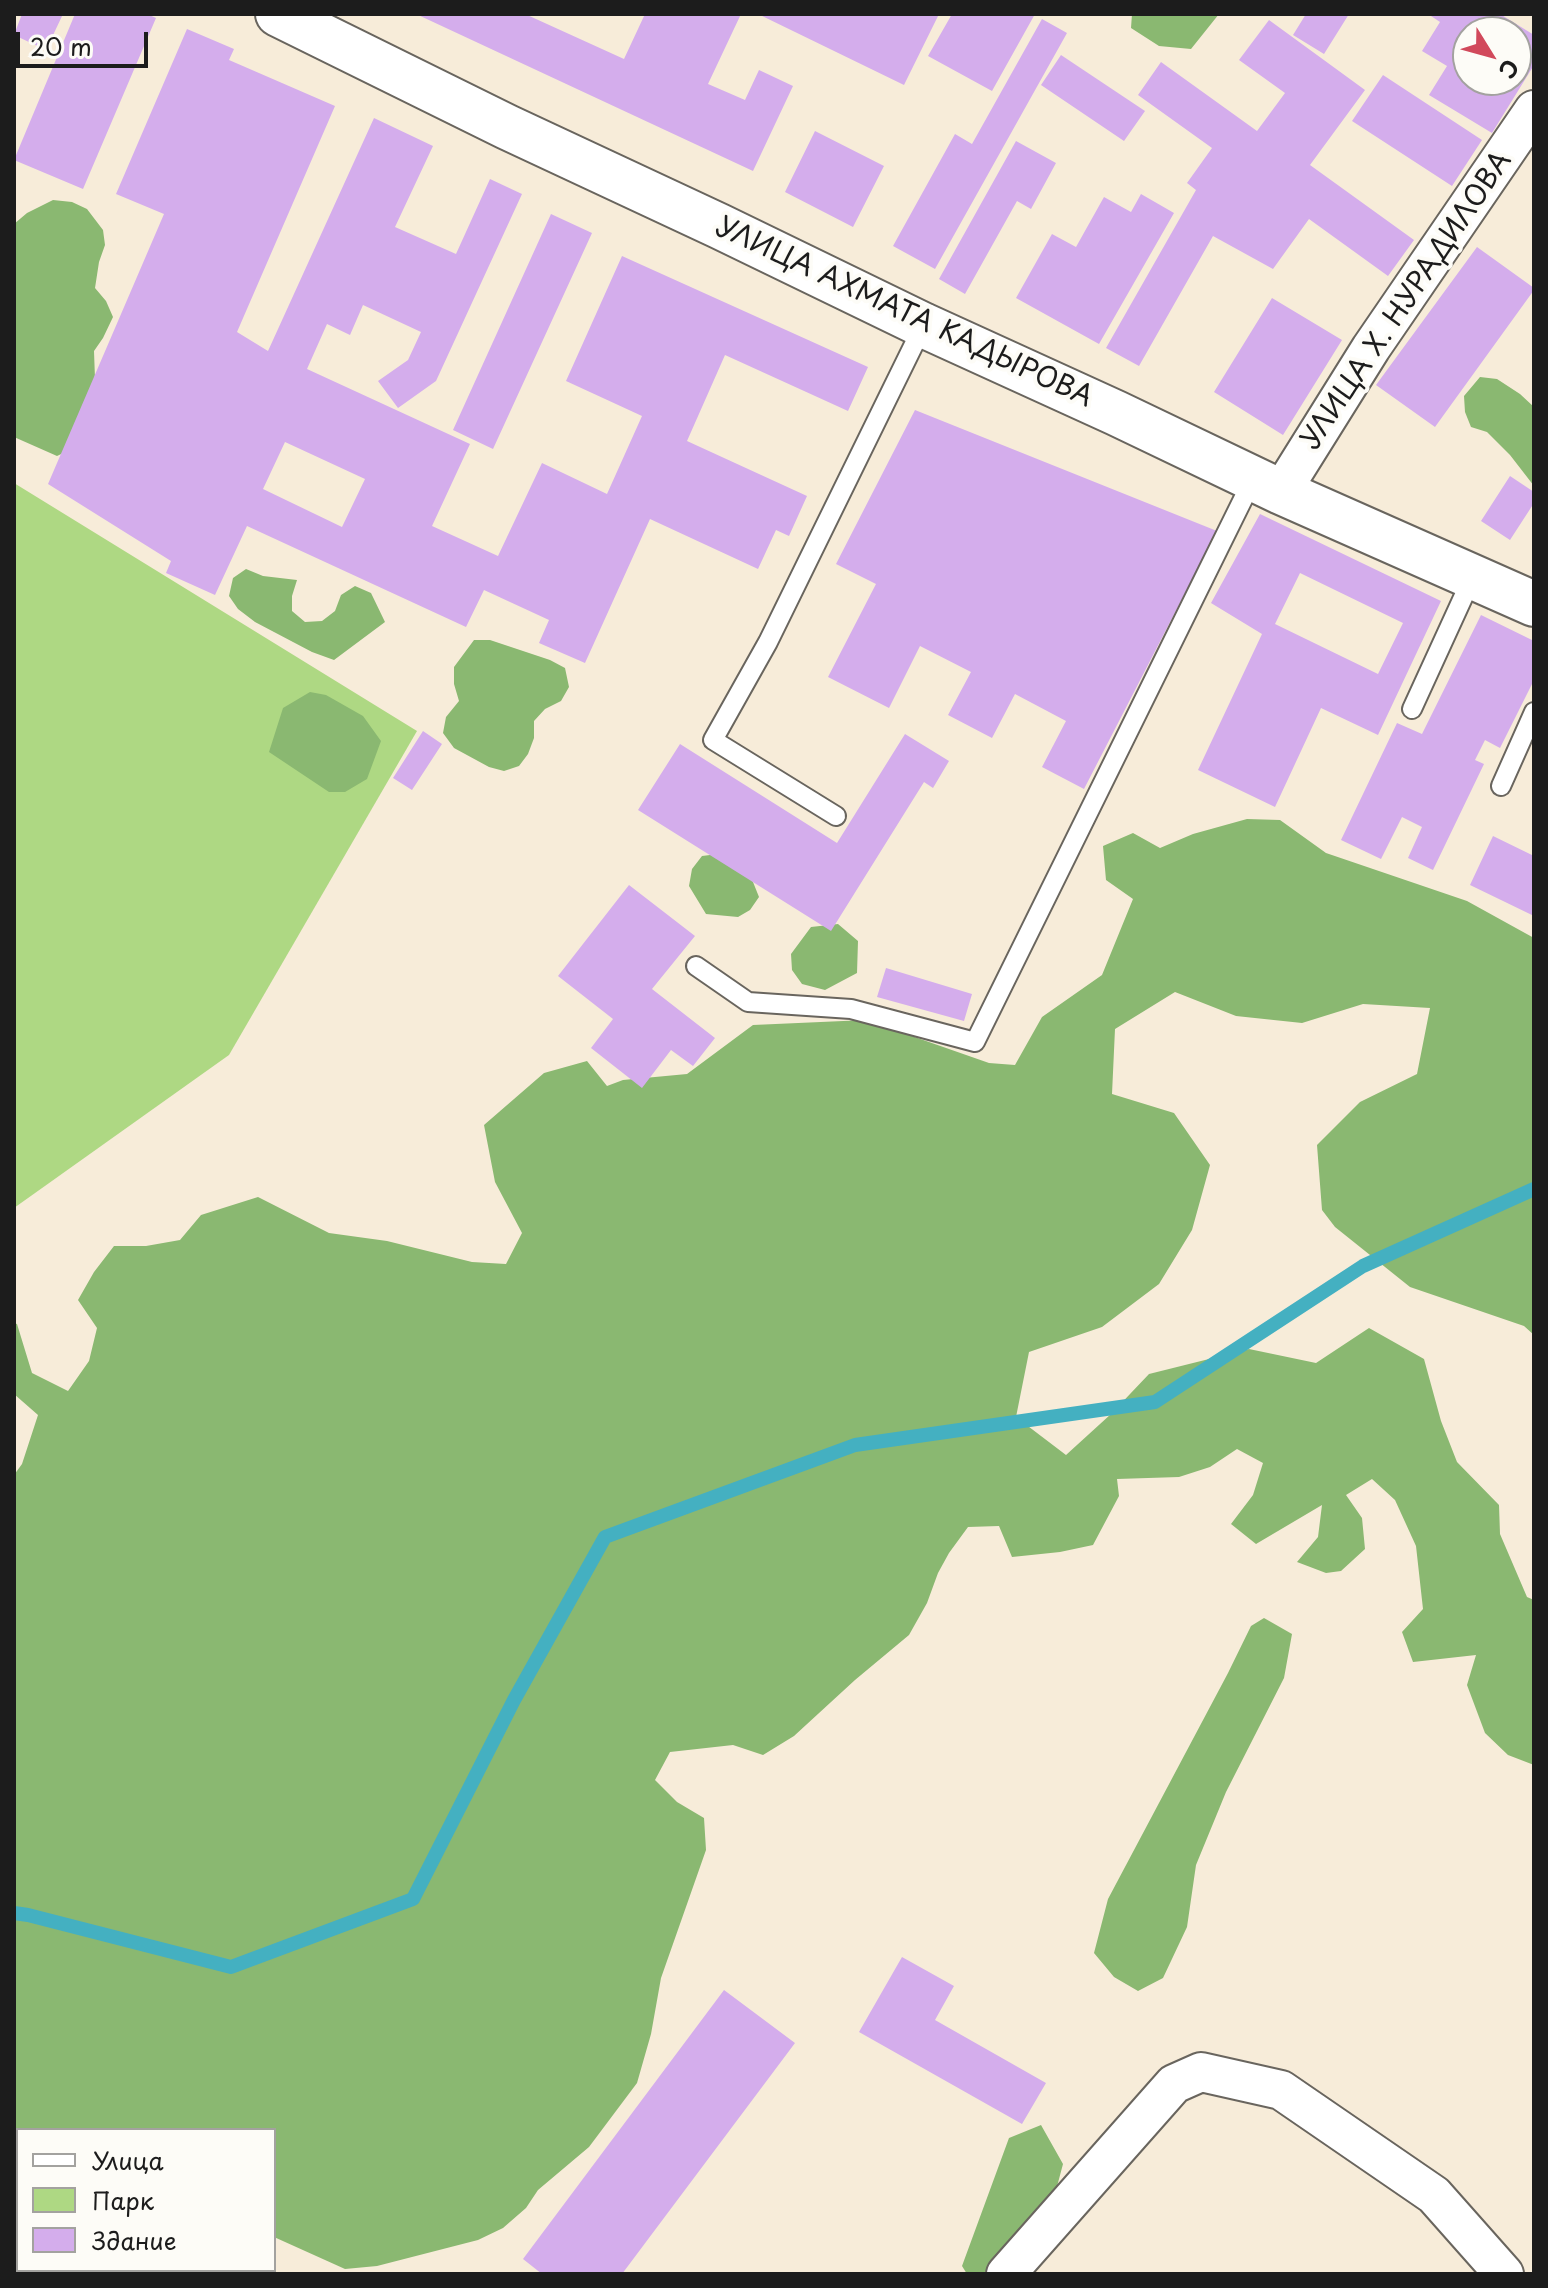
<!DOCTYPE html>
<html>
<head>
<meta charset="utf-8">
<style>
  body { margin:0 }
  #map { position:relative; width:1548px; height:2288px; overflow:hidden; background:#f7ecd9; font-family:"Playpen Sans",sans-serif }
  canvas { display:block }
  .frame { position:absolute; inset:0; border:16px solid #1c1c1c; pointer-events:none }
  .legend { position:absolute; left:16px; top:2128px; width:260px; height:144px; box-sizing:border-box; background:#fdfcf7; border:2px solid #a3a29f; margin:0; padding:10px 14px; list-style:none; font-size:24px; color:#1c1c1c }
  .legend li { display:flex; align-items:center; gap:16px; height:40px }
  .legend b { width:40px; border:2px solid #a3a29f }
  .north { position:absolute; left:1452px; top:16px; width:80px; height:80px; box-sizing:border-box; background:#fdfcf7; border:2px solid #a3a29f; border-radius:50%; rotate:127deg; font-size:22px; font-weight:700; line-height:32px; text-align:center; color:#1c1c1c }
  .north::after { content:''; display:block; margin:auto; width:28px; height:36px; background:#d1495b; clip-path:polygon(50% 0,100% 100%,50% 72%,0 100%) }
  .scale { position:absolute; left:16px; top:32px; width:132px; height:36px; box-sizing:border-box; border:4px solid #1c1c1c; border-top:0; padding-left:10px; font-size:24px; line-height:28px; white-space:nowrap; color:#1c1c1c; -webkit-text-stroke:6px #fdfcf7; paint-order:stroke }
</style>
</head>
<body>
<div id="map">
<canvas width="1548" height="2288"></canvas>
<div class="frame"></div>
<ul class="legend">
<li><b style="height:10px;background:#fff"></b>Улица</li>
<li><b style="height:22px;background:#aed883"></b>Парк</li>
<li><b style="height:22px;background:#d4adec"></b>Здание</li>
</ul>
<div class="north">С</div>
<div class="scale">20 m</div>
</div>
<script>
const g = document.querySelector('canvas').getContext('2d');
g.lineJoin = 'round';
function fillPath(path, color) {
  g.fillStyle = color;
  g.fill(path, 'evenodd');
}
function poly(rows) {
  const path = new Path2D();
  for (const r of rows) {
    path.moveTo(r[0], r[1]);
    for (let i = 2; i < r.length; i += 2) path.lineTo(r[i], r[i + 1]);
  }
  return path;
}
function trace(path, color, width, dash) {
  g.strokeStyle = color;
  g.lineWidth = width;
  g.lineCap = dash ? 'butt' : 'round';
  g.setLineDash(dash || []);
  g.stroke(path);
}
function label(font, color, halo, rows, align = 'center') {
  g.font = font + ' "Playpen Sans",sans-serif';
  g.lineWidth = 8;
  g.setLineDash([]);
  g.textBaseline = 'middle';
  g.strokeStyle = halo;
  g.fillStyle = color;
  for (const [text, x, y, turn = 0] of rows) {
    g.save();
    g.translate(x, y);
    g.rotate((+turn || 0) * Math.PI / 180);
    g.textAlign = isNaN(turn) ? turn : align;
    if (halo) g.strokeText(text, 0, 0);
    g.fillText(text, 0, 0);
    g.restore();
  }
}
fillPath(poly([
  [14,483,417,731,229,1055,14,1208]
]), '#aed883');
fillPath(poly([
  [1132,14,1219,14,1191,49,1159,46,1131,28],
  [53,200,72,202,87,209,103,230,105,245,99,262,95,288,106,301,113,317,103,338,94,351,95,379,89,441,57,456,14,437,14,224,27,213],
  [1480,377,1497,379,1520,394,1534,407,1534,486,1510,455,1487,432,1471,427,1465,412,1464,396],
  [246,569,263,576,297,580,292,596,292,611,305,622,322,621,335,611,341,595,355,586,371,593,385,622,334,660,312,652,255,622,238,609,229,596,233,578],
  [474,640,490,640,550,660,565,668,569,687,561,701,545,709,534,721,534,738,528,754,519,766,504,771,489,767,454,748,443,733,446,717,459,701,454,684,454,667],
  [310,692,326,695,363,716,381,741,367,779,345,792,329,792,269,752,283,708],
  [1247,819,1280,820,1326,853,1467,901,1534,938,1534,1335,1524,1326,1410,1287,1335,1227,1322,1210,1317,1145,1360,1102,1417,1074,1430,1008,1363,1004,1302,1023,1236,1016,1175,992,1115,1029,1112,1094,1174,1113,1210,1165,1192,1230,1159,1284,1102,1327,1029,1352,1016,1417,1066,1455,1111,1414,1149,1374,1249,1349,1316,1363,1369,1328,1424,1359,1441,1421,1457,1462,1499,1505,1500,1534,1527,1597,1534,1600,1534,1765,1508,1755,1485,1733,1467,1685,1476,1655,1413,1662,1402,1632,1423,1609,1416,1546,1395,1500,1372,1479,1346,1495,1362,1518,1365,1549,1341,1571,1326,1573,1297,1562,1318,1537,1322,1505,1256,1544,1231,1524,1253,1495,1263,1463,1237,1449,1210,1467,1179,1477,1117,1479,1119,1496,1093,1545,1060,1552,1012,1557,999,1526,968,1527,949,1553,938,1573,927,1603,909,1635,855,1680,794,1736,763,1755,733,1745,670,1752,655,1780,677,1802,704,1818,706,1850,661,1978,651,2034,637,2083,589,2147,538,2190,526,2208,503,2228,478,2240,377,2266,345,2269,274,2237,274,2130,18,2130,18,2195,14,2192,14,1475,22,1464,38,1415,14,1394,14,1323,17,1324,32,1373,68,1391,89,1361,97,1328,78,1300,94,1272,114,1246,146,1246,180,1240,201,1215,258,1197,329,1233,387,1241,472,1262,506,1264,522,1233,495,1182,484,1125,544,1073,587,1061,607,1086,623,1080,687,1074,753,1025,866,1020,989,1063,1015,1065,1042,1017,1102,975,1133,899,1106,880,1103,846,1133,833,1160,848,1193,834],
  [718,854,749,872,759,897,750,910,738,917,706,914,689,886,692,869,702,856],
  [838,924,858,941,857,973,825,990,802,984,792,970,791,954,811,927],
  [1264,1618,1292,1634,1284,1678,1226,1792,1196,1865,1187,1927,1163,1978,1138,1991,1114,1977,1094,1953,1108,1899,1228,1673,1251,1626],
  [1041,2125,1063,2164,1047,2224,990,2269,981,2274,967,2274,962,2266,1009,2138]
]), '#8ab871');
trace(poly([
  [14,1913,28,1915,231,1967,413,1899,514,1700,605,1537,855,1445,1155,1402,1363,1266,1534,1189]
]), '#44b0c1', 14);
fillPath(poly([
  [22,14,63,14,46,50,14,35],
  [75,14,147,14,156,18,83,189,14,160],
  [416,14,525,14,624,59,645,14,741,14,708,84,745,100,759,70,793,86,753,171],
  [758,14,939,14,904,85],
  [952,14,1035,14,992,91,928,56],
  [1306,14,1349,14,1324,54,1293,35],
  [1428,14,1500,14,1534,35,1534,65,1492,133,1429,95,1447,66,1422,51,1440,22],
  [1468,32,1516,32,1516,80,1468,80],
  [1042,19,1067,33,935,269,893,246,955,134,972,144],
  [1269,20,1365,90,1310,165,1414,240,1388,276,1309,219,1273,269,1213,236,1139,366,1106,348,1196,190,1187,183,1212,148,1138,95,1161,62,1257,131,1285,93,1239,60],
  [187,29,234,49,229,60,335,106,237,332,268,351,374,118,433,146,395,227,456,254,490,179,522,194,436,381,398,408,378,381,408,360,421,332,363,305,350,335,327,324,307,369,470,444,432,526,498,556,542,463,607,494,642,416,566,381,622,256,868,367,848,411,725,355,687,441,807,496,789,536,776,530,758,569,650,519,585,663,539,643,549,620,484,590,466,627,247,526,215,595,166,573,171,561,48,484,164,214,116,194],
  [285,442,365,479,342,527,263,489],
  [1061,55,1145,111,1124,141,1041,85],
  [1383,75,1482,140,1452,186,1352,121],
  [815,131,884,166,853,227,785,192],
  [1016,141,1056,163,1031,209,1017,201,965,294,939,279],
  [1141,194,1174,213,1099,344,1016,298,1052,234,1076,247,1104,197,1131,212],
  [551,214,592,233,493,449,453,430],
  [1477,247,1534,288,1534,290,1435,427,1376,385],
  [1272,298,1342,340,1283,435,1214,392],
  [915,410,1217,531,1084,789,1042,767,1066,721,1015,694,992,738,948,715,971,672,920,646,889,708,828,677,876,584,836,564],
  [1510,476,1534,492,1534,503,1510,540,1481,521],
  [1260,514,1441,601,1378,735,1321,708,1275,807,1198,770,1262,634,1211,603],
  [1300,573,1403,623,1378,674,1275,624],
  [1481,615,1534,641,1534,680,1500,748,1485,740,1475,760,1484,764,1433,870,1408,858,1422,827,1402,817,1381,859,1341,840,1397,723,1422,734],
  [423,731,442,744,412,790,393,778],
  [905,734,949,761,933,788,924,782,831,931,638,810,680,744,837,843],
  [1493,836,1534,856,1534,916,1470,885],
  [629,885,695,936,652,989,715,1038,693,1066,671,1050,642,1088,591,1048,613,1019,558,976],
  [886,968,972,994,964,1021,877,997],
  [902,1957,954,1986,935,2020,1046,2083,1022,2124,859,2032],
  [724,1990,795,2043,622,2274,542,2274,523,2259]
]), '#d4adec');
const service = poly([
  [1412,709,1472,578],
  [1501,786,1534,712],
  [836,816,713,740,768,642,923,326],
  [696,966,748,1002,851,1009,975,1042,1253,479]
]);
const minor = poly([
  [1281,492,1371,348,1534,110],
  [1006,2274,1174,2084,1201,2072,1281,2090,1434,2195,1504,2274]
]);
const tertiary = poly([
  [278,14,507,127,719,226,923,325,1116,413,1281,492,1534,604]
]);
trace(service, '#69655e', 22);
trace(minor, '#69655e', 42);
trace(tertiary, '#69655e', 48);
trace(service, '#fff', 18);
trace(minor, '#fff', 38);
trace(tertiary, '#fff', 44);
label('28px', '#1c1c1c', '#fdfcf7', [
  ["УЛИЦА Х. НУРАДИЛОВА",1407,301,-56],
  ["УЛИЦА АХМАТА КАДЫРОВА",904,313,25]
]);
</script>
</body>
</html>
